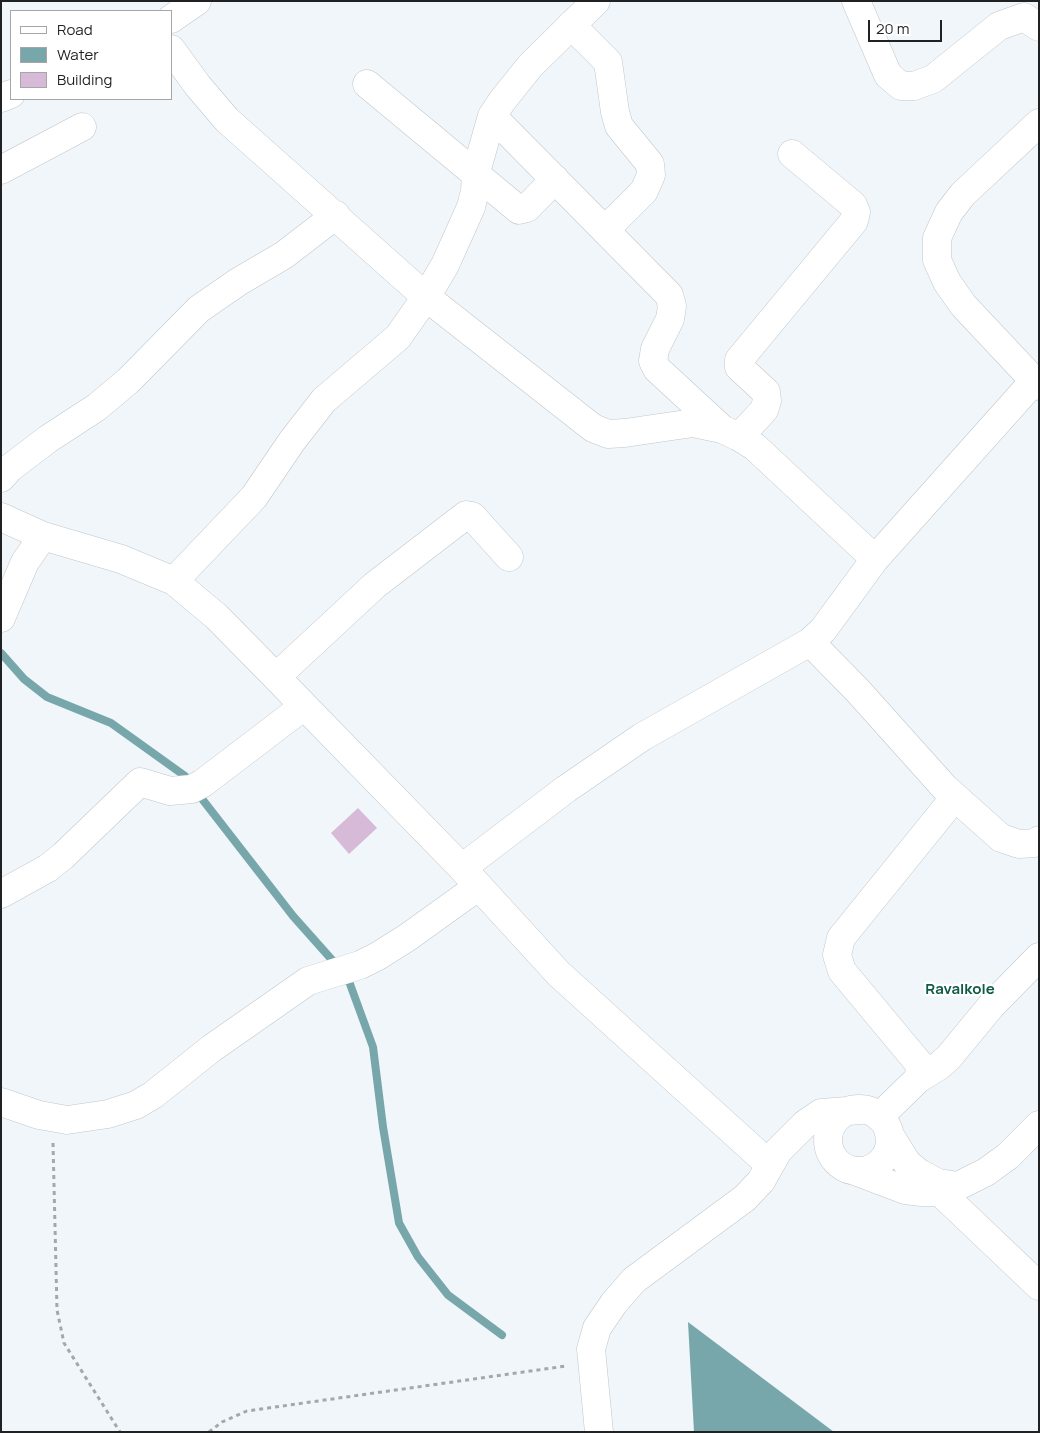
<!DOCTYPE html>
<html>
<head>
<meta charset="utf-8">
<style>
  body { margin:0 }
  #map { position:relative; width:1040px; height:1433px; overflow:hidden; background:#f0f6fa; font-family:Manrope,sans-serif }
  canvas { display:block }
  .frame { position:absolute; inset:0; border:2px solid #1f2123; pointer-events:none }
  .legend { position:absolute; left:10px; top:10px; width:162px; height:90px; box-sizing:border-box; background:#fff; border:1px solid #a5a6a7; margin:0; padding:6px 9px; list-style:none; font-size:15px; color:#1f2123 }
  .legend li { display:flex; align-items:center; gap:10px; height:25px }
  .legend b { width:25px; border:1px solid #a5a6a7 }
  .scale { position:absolute; left:868px; top:20px; width:74px; height:22px; box-sizing:border-box; border:2px solid #1f2123; border-top:0; padding-left:6px; font-size:15px; line-height:18px; white-space:nowrap; color:#1f2123; -webkit-text-stroke:4px #fff; paint-order:stroke }
</style>
</head>
<body>
<div id="map">
<canvas width="1040" height="1433"></canvas>
<div class="frame"></div>
<ul class="legend">
<li><b style="height:6px;background:#fff"></b>Road</li>
<li><b style="height:14px;background:#78a7ab"></b>Water</li>
<li><b style="height:14px;background:#d6bad7"></b>Building</li>
</ul>
<div class="scale">20 m</div>
</div>
<script>
const g = document.querySelector('canvas').getContext('2d');
g.lineJoin = 'round';
function fillPath(path, color) {
  g.fillStyle = color;
  g.fill(path, 'evenodd');
}
function poly(rows) {
  const path = new Path2D();
  for (const r of rows) {
    if (r.length === 3) {
      path.moveTo(r[0] + r[2], r[1]);
      path.arc(r[0], r[1], r[2], 0, 2 * Math.PI);
      continue;
    }
    path.moveTo(r[0], r[1]);
    for (let i = 2; i < r.length; i += 2) path.lineTo(r[i], r[i + 1]);
  }
  return path;
}
function trace(path, color, width, dash) {
  g.strokeStyle = color;
  g.lineWidth = width;
  g.lineCap = dash ? 'butt' : 'round';
  g.setLineDash(dash || []);
  g.stroke(path);
}
function label(font, color, halo, rows, align = 'center') {
  g.font = font + ' Manrope,sans-serif';
  g.lineWidth = 4.5;
  g.setLineDash([]);
  g.textBaseline = 'middle';
  g.strokeStyle = halo;
  g.fillStyle = color;
  for (const [text, x, y, turn = 0] of rows) {
    g.save();
    g.translate(x, y);
    g.rotate((+turn || 0) * Math.PI / 180);
    g.textAlign = isNaN(turn) ? turn : align;
    if (halo) g.strokeText(text, 0, 0);
    g.fillText(text, 0, 0);
    g.restore();
  }
}
fillPath(poly([
  [688,1322,834,1432,694,1432]
]), '#78a7ab');
trace(poly([
  [1,653,24,679,47,697,111,723,185,776],
  [199,795,293,916,333,961],
  [350,984,373,1047,383,1127,399,1223,418,1257,448,1295,502,1335]
]), '#78a7ab', 8);
fillPath(poly([
  [358,808,377,828,349,854,331,833]
]), '#d6bad7');
const minor = poly([
  [856,1,888,75,901,86,914,86,933,79,999,26,1024,17,1039,27],
  [171,19,197,1],
  [571,25,608,62,615,112,619,126,650,164,651,175,644,191,605,230],
  [171,49,198,86,227,120,426,297,593,428,608,434,625,433,693,423,722,429,739,437,755,447,875,559],
  [367,84,519,210,527,208,555,179],
  [1,98,11,94],
  [492,116,669,295,672,306,670,319,655,349,653,361,657,369,721,428],
  [1039,123,963,194,949,212,937,238,937,260,947,282,963,305,1039,386],
  [1,170,82,127],
  [739,437,764,410,767,401,766,392,739,367,739,360,854,221,856,212,853,205,792,154],
  [1,478,10,468,48,439,97,407,128,381,199,309,238,282,284,255,336,215],
  [1,517,43,536,121,559,174,581,217,617,276,677,462,868,559,974,770,1165],
  [174,581,254,497,292,441,324,400,398,337,426,297,445,265,471,207,475,191,476,172,492,116,502,101,530,66,596,1],
  [1,618,25,562,43,536],
  [810,642,858,691,945,788,1001,838,1019,844,1035,843,1039,840],
  [276,677,375,585,466,515,472,516,509,557],
  [462,868,566,789,642,737,810,642,823,630,875,559,1034,381],
  [1,894,48,868,63,856,140,782,170,791,192,789,203,783,304,706],
  [918,1079,939,1066,949,1057,991,1006,1039,957],
  [1,1102,39,1115,67,1120,108,1114,136,1105,153,1095,212,1048,308,981,360,965,378,956,408,937,479,886],
  [859,1140,31],
  [879,1117,918,1079,921,1066,842,971,837,955,841,938,955,797],
  [889,1134,907,1163,919,1173,938,1183,952,1185],
  [852,1170,905,1190,922,1192,940,1192,958,1186,986,1172,1008,1156,1039,1125],
  [940,1192,1039,1286],
  [599,1432,591,1349,597,1328,614,1303,634,1280,745,1198,761,1181,778,1151,805,1124,821,1113,861,1110]
]);
trace(minor, '#c0c6ca', 29);
trace(poly([
  [53,1143,57,1310,64,1343,120,1432],
  [209,1432,222,1422,247,1411,566,1366]
]), '#a3a8ab', 3, [4, 4]);
trace(minor, '#fff', 28);
label('bold 15px', '#0e5c46', '#fff', [
  ["Ravalkole",960,990]
]);
</script>
</body>
</html>
